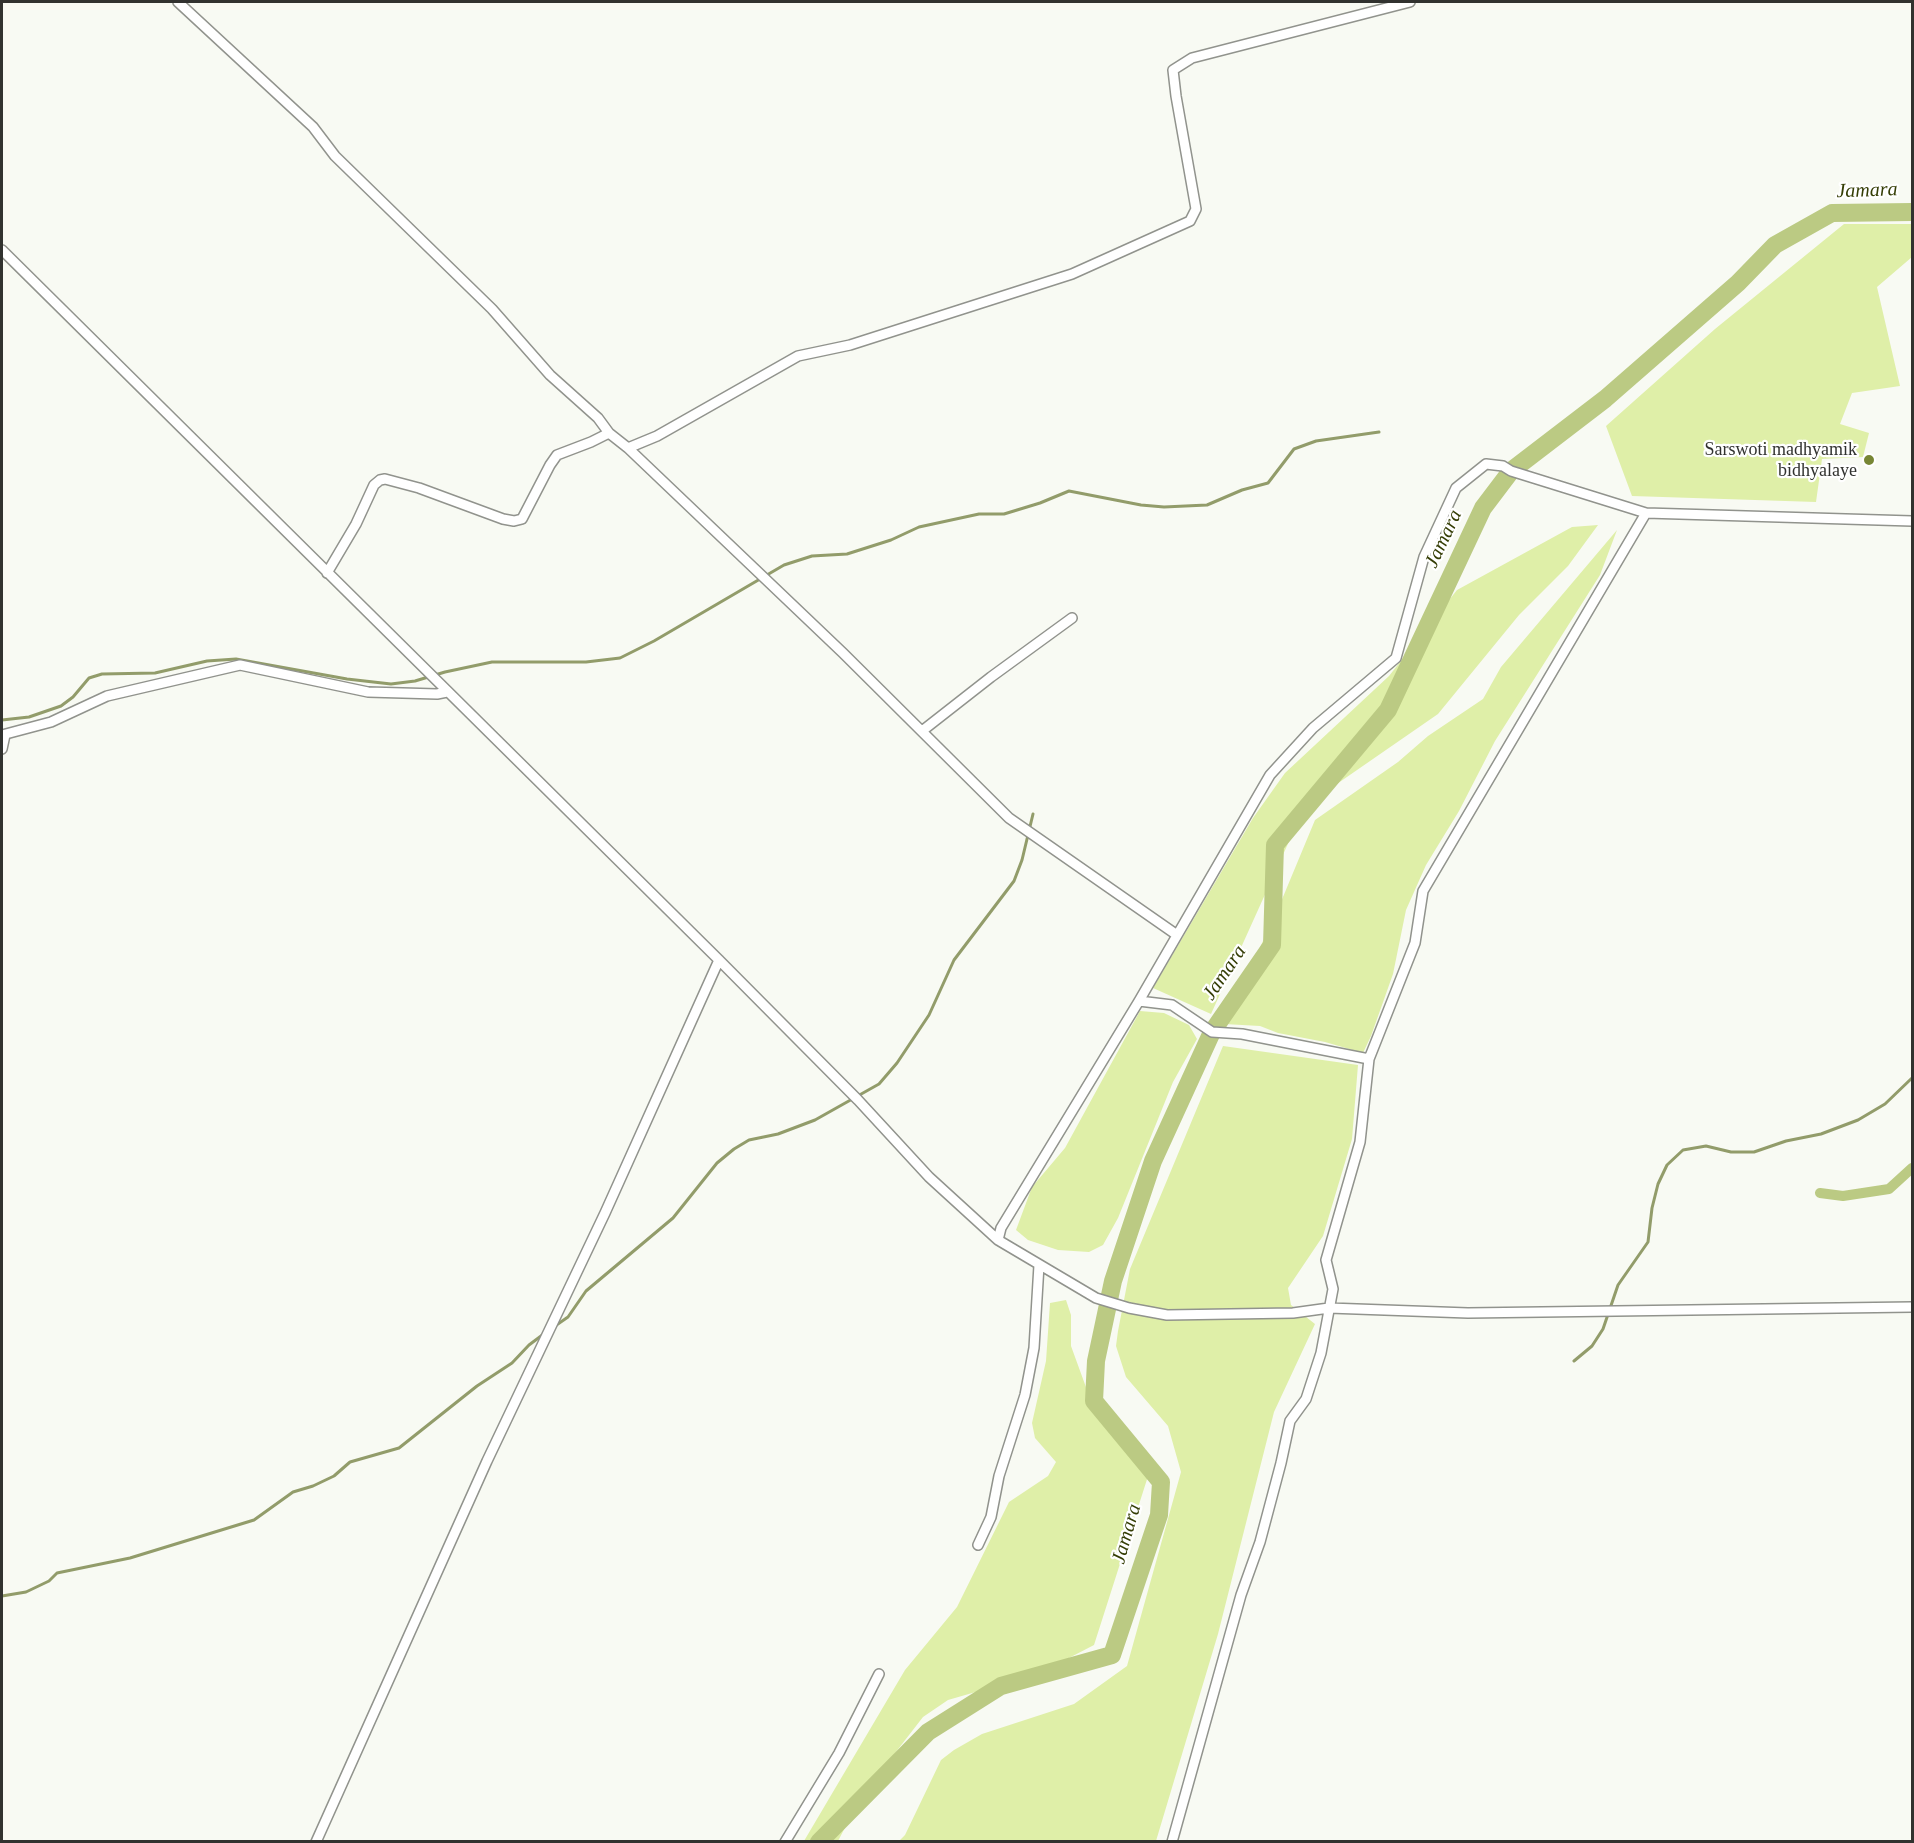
<!DOCTYPE html>
<html>
<head>
<meta charset="utf-8">
<style>
  body { margin:0 }
  #map { position:relative; width:1914px; height:1843px; overflow:hidden; background:#f8faf3; font-family:"Times New Roman",serif }
  canvas { display:block }
  .frame { position:absolute; inset:0; border:3px solid #31322f; pointer-events:none }
</style>
</head>
<body>
<div id="map">
<canvas width="1914" height="1843"></canvas>
<div class="frame"></div>
</div>
<script>
const g = document.querySelector('canvas').getContext('2d');
g.lineJoin = 'round';
function fillPath(path, color) {
  g.fillStyle = color;
  g.fill(path, 'evenodd');
}
function poly(rows) {
  const path = new Path2D();
  for (const r of rows) {
    path.moveTo(r[0], r[1]);
    for (let i = 2; i < r.length; i += 2) path.lineTo(r[i], r[i + 1]);
  }
  return path;
}
function trace(path, color, width, dash) {
  g.strokeStyle = color;
  g.lineWidth = width;
  g.lineCap = dash ? 'butt' : 'round';
  g.setLineDash(dash || []);
  g.stroke(path);
}
function label(font, color, halo, rows, align = 'center') {
  g.font = font + ' "Times New Roman",serif';
  g.lineWidth = 4.5;
  g.setLineDash([]);
  g.textBaseline = 'middle';
  g.strokeStyle = halo;
  g.fillStyle = color;
  for (const [text, x, y, turn = 0] of rows) {
    g.save();
    g.translate(x, y);
    g.rotate((+turn || 0) * Math.PI / 180);
    g.textAlign = isNaN(turn) ? turn : align;
    if (halo) g.strokeText(text, 0, 0);
    g.fillText(text, 0, 0);
    g.restore();
  }
}
fillPath(poly([
  [1844,224,1912,224,1912,257,1877,287,1900,386,1852,393,1840,424,1869,433,1863,457,1822,459,1816,502,1632,496,1606,426,1715,329],
  [1598,525,1568,566,1519,615,1438,714,1305,806,1211,1014,1153,988,1253,818,1285,773,1389,676,1457,590,1572,527],
  [1617,530,1600,575,1495,741,1459,811,1426,865,1406,910,1393,974,1371,1036,1363,1053,1325,1042,1278,1033,1260,1026,1224,1024,1278,909,1315,820,1398,762,1428,736,1483,699,1501,667],
  [1140,1011,1164,1013,1189,1025,1197,1039,1173,1082,1118,1218,1103,1245,1089,1252,1058,1250,1028,1240,1016,1230,1032,1187,1065,1148],
  [1223,1046,1358,1065,1352,1139,1323,1236,1288,1288,1291,1305,1315,1324,1274,1412,1218,1634,1156,1841,898,1842,905,1835,941,1760,954,1750,982,1734,1074,1704,1127,1666,1181,1472,1168,1426,1126,1377,1116,1346,1118,1331,1130,1269],
  [1066,1300,1071,1315,1071,1346,1087,1390,1125,1446,1150,1470,1094,1645,1038,1674,948,1700,923,1717,861,1797,838,1841,804,1841,905,1670,957,1607,1009,1502,1048,1476,1056,1462,1035,1438,1032,1423,1046,1361,1050,1303]
]), '#dfefa8');
trace(poly([
  [2,720,29,717,61,706,73,697,89,678,102,674,155,673,207,661,236,659,347,679,391,684,415,681,445,672,492,662,586,662,620,658,654,641,784,565,812,556,847,554,891,540,919,527,979,514,1004,514,1040,503,1069,491,1141,505,1164,507,1207,505,1242,490,1268,483,1294,449,1316,441,1379,432],
  [555,1326,568,1317,586,1291,673,1218,717,1163,734,1149,749,1140,778,1134,815,1120,879,1084,897,1063,929,1015,954,960,1014,881,1022,860,1033,814],
  [1574,1361,1592,1346,1603,1329,1618,1285,1648,1242,1652,1208,1658,1184,1667,1165,1683,1150,1706,1146,1731,1152,1754,1152,1786,1141,1821,1134,1858,1120,1885,1104,1912,1078],
  [2,1596,26,1592,49,1581,57,1573,130,1558,254,1520,293,1492,313,1486,334,1476,350,1462,399,1448,477,1386,512,1363,529,1345,545,1333]
]), '#929c6a', 3);
trace(poly([
  [1820,1193,1843,1196,1889,1189,1912,1168]
]), '#bbca83', 10);
trace(poly([
  [819,1842,928,1732,1001,1686,1112,1655,1159,1515,1161,1482,1094,1401,1096,1361,1113,1281,1153,1161,1212,1032,1272,945,1275,845,1388,710,1483,508,1511,471,1605,399,1738,283,1775,245,1832,213,1912,212]
]), '#bbca83', 18);
const street = poly([
  [178,2,313,127,335,156,492,309,550,375,598,418,609,433,628,448,843,653,1009,818,1177,935],
  [2,250,719,960,858,1100,929,1177,998,1240,1001,1228,1139,1001,1270,775,1313,728,1396,658,1424,557,1456,488,1486,464,1503,466,1511,471,1646,513,1912,521],
  [628,448,657,436,798,356,850,345,1072,274,1190,221,1196,209,1176,96,1173,70,1192,58,1410,2],
  [327,573,356,524,374,485,380,480,385,479,419,488,503,519,514,521,522,519,550,465,557,455,591,442,609,433],
  [922,731,991,677,1072,618],
  [2,735,51,722,107,696,240,665,368,692,437,694,447,692],
  [2,749,5,735],
  [1139,1001,1172,1005,1212,1032,1242,1034,1369,1059],
  [998,1240,1096,1298,1129,1308,1167,1315,1293,1313,1329,1308,1468,1313,1912,1307],
  [978,1545,991,1517,999,1476,1025,1395,1034,1348,1039,1265],
  [316,1842,487,1461,605,1213,719,960],
  [785,1842,839,1753,879,1674],
  [1172,1842,1241,1595,1260,1542,1281,1463,1290,1421,1306,1399,1321,1353,1333,1289,1326,1260,1360,1142,1369,1059,1415,943,1423,891,1646,513]
]);
trace(street, '#91938d', 12);
trace(street, '#fff', 9);
for (const [x, y, r, color] of [
  [1869,460,6,"#778634"]
]) {
  const dot = new Path2D();
  dot.arc(x, y, r, 0, 2 * Math.PI);
  g.fillStyle = color;
  g.fill(dot);
  trace(dot, '#fff', 2);
}
label('18px', '#31322f', '#fff', [
  ["Sarswoti madhyamik",1857,450],
  ["bidhyalaye",1857,471]
], 'right');
label('italic 20px', '#353e06', '#fff', [
  ["Jamara",1867,191,-2],
  ["Jamara",1444,539,-65],
  ["Jamara",1225,973,-56],
  ["Jamara",1127,1534,-74]
]);
</script>
</body>
</html>
